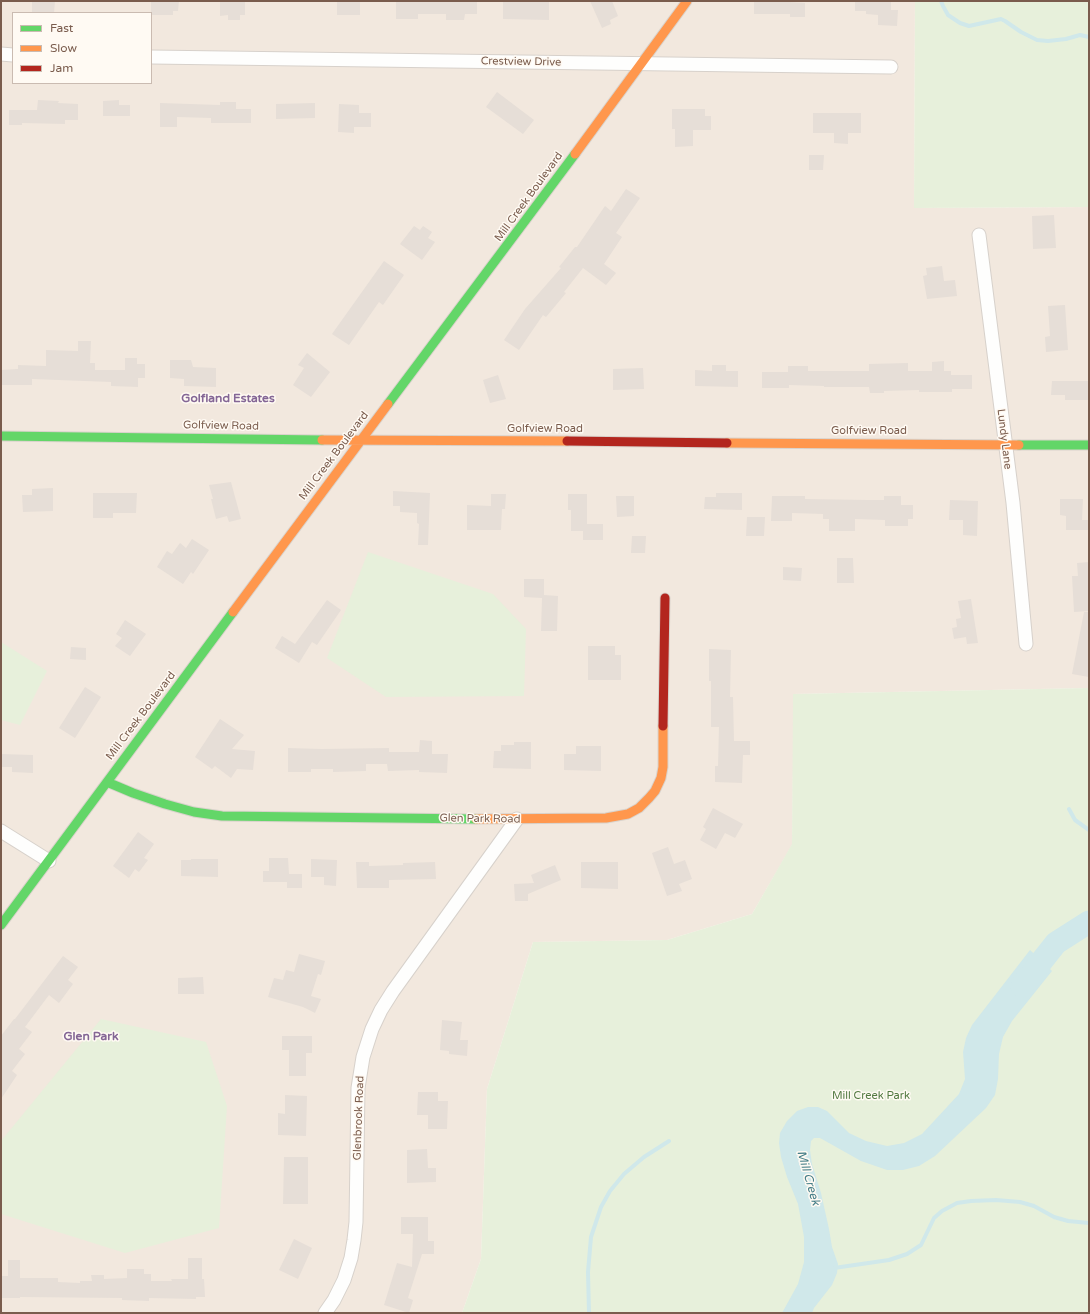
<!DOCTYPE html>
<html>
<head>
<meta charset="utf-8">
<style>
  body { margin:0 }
  #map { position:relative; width:1090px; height:1314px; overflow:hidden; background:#f9f5f0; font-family:"Varela Round",sans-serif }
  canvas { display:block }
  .frame { position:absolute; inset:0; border:2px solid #7a5c4d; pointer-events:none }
  .legend { position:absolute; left:12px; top:12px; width:140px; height:72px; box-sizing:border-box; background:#fffaf3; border:1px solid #cabbb1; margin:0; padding:5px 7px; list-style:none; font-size:12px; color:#7a5c4d }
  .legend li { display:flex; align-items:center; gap:8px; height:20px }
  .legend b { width:20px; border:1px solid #cabbb1 }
</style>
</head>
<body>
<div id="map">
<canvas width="1090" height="1314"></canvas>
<div class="frame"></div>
<ul class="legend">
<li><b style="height:5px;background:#63d668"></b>Fast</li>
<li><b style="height:5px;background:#ff974d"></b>Slow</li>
<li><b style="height:5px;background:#b3261e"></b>Jam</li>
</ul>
</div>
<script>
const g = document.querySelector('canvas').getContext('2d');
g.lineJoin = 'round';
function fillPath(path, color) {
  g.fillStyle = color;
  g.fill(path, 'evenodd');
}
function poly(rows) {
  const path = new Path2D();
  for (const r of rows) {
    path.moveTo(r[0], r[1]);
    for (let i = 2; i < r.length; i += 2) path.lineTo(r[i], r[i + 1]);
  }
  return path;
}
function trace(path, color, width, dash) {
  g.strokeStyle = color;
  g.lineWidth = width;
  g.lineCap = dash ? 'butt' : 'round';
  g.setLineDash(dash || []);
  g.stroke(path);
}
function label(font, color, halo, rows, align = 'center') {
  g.font = font + ' "Varela Round",sans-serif';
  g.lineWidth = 3;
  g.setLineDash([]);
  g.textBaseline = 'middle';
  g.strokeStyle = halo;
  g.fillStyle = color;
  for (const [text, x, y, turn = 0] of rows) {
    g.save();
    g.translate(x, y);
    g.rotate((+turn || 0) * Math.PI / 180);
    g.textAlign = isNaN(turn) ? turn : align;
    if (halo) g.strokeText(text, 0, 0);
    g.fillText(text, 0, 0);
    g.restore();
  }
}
fillPath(poly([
  [1,1,915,1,914,208,1089,207,1089,688,794,694,792,845,752,914,667,940,533,942,487,1089,481,1259,462,1313,1,1313],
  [13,13,151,13,151,83,13,83]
]), '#f2e8de');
fillPath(poly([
  [915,1,1089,1,1089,207,914,208],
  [368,552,493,594,526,629,524,696,386,697,327,658],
  [1,642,47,671,20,725,1,720],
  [1089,688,1089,1313,462,1313,481,1259,487,1089,533,942,667,940,752,914,792,844,793,694],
  [101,1019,206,1042,227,1106,219,1228,125,1253,1,1214,1,1141]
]), '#e7f0db');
fillPath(poly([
  [1030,950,1052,971,1012,1021,1003,1037,999,1054,998,1079,995,1095,986,1108,935,1156,919,1166,903,1170,887,1170,861,1161,820,1138,814,1138,811,1141,810,1150,812,1164,821,1193,829,1229,832,1247,838,1264,837,1273,832,1285,814,1308,812,1313,782,1313,798,1284,804,1262,804,1237,798,1204,787,1177,781,1157,779,1143,780,1133,787,1121,797,1111,808,1107,818,1107,827,1111,849,1133,866,1141,887,1146,904,1143,922,1134,959,1094,965,1079,963,1052,966,1038,972,1025]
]), '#d0e8ea');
trace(poly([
  [941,1,943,6,948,15,960,23,969,26,1001,19,1005,21,1021,32,1037,40,1048,41,1066,39,1080,35,1089,37],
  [1069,809,1075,820,1089,830],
  [834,1268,889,1260,907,1254,921,1245,934,1218,942,1211,957,1203,971,1201,996,1200,1020,1202,1034,1206,1054,1217,1068,1221,1089,1223],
  [589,1313,588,1272,591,1237,601,1207,610,1191,624,1174,644,1157,669,1141]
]), '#d0e8ea', 4);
trace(poly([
  [1022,986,1056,943,1089,922]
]), '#d0e8ea', 23);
fillPath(poly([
  [32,1,55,1,54,13,32,13],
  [151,1,179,1,178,11,173,11,173,15,151,15],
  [220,1,245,1,245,15,240,15,240,20,228,20,228,15,220,16],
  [337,1,360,1,360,15,337,15],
  [477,1,477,14,465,14,464,20,446,20,446,14,418,14,418,19,396,19,396,2],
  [503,1,549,1,549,20,503,19],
  [590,1,612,1,618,16,610,20,611,24,602,28],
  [754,1,788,1,788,2,805,3,805,17,790,17,790,14,754,14],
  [855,1,891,1,891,10,898,10,897,26,878,25,878,15,866,14,866,11,855,11],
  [497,92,534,120,523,134,486,107],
  [38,100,59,101,58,103,78,104,78,120,65,120,65,124,22,123,22,125,9,125,9,110,37,110],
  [119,100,119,105,130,105,130,116,103,116,103,101],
  [220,102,236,102,236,109,251,109,251,123,211,123,211,118,177,117,177,127,160,127,160,103,220,105],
  [315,103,315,118,276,119,276,104],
  [339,104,359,105,359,113,371,113,371,127,354,127,354,133,338,132],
  [672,109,705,109,705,116,711,116,711,130,693,130,693,146,675,147,675,129,672,129],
  [813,113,861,113,861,133,848,133,848,144,834,143,834,133,813,133],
  [809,155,824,155,823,170,809,170],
  [626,189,640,198,616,233,622,237,604,264,616,273,606,285,583,268,564,292,566,293,546,317,543,315,519,350,504,340,525,309,561,268,559,267,575,247,577,247,605,206,611,211],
  [1054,215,1056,248,1033,249,1032,216],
  [414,226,420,230,423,226,432,232,428,238,435,242,422,260,400,244],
  [384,261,404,275,383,305,379,302,349,345,332,334],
  [942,266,944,281,955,280,957,296,927,299,923,276,927,275,926,268],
  [1065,305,1068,350,1046,352,1045,337,1050,336,1048,306],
  [78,341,91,341,90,363,95,363,95,370,125,370,125,358,137,358,137,364,145,364,145,378,138,378,138,387,111,386,111,382,32,379,32,385,1,385,1,370,18,369,18,365,46,366,46,350,78,351],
  [307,353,330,372,311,397,293,385,304,368,298,365],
  [170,360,191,360,193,367,216,368,216,387,184,386,184,379,170,378],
  [944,361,944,371,951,371,951,375,972,375,972,389,952,389,952,392,919,392,919,390,884,391,884,393,870,393,869,387,824,387,824,386,789,385,789,388,762,388,762,372,788,372,788,366,808,366,808,371,869,371,869,364,908,363,908,371,932,371,932,362],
  [712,365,726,365,726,371,738,371,738,387,695,386,695,370,712,371],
  [643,368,644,389,613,390,613,369],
  [498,375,506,399,490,403,483,380],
  [1052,381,1089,381,1089,400,1065,400,1065,395,1051,395],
  [231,482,241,519,229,522,227,516,216,519,211,499,213,499,209,485],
  [53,488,53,511,23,512,22,495,32,495,32,489],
  [393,491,430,493,428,545,418,545,419,524,417,523,417,513,400,512,400,506,393,506],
  [93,493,137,493,136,513,113,513,113,518,93,518],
  [716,493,742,493,742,510,704,509,705,497,716,497],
  [491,494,506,494,505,509,502,509,501,530,467,530,467,505,491,506],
  [568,494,587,494,587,524,603,524,603,540,583,540,583,531,571,531,571,510,568,510],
  [616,496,634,496,634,516,617,517],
  [772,496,805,496,805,499,868,500,884,500,884,496,901,496,901,505,913,505,913,519,908,519,908,526,885,526,885,520,855,519,855,531,829,531,829,519,823,519,823,514,792,513,792,521,771,521],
  [1060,499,1083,499,1082,520,1089,520,1089,530,1066,530,1066,516,1060,515],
  [950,500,978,501,977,536,963,535,963,520,949,520],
  [747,517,765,517,764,536,746,536],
  [632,536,646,536,645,553,631,553],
  [192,539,209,550,193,574,191,572,183,584,157,567,167,551,172,554,180,543,186,548],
  [837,558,853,558,854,583,837,583],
  [1089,562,1089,611,1074,612,1072,576,1078,576,1077,563],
  [783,567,802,568,801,581,783,580],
  [524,579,544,579,544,595,558,596,557,631,541,631,542,598,524,597],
  [971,599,978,643,967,644,966,637,954,639,952,628,957,627,956,619,961,618,958,601],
  [327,600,341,610,317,645,312,642,299,663,275,648,282,636,295,644],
  [1084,612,1089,612,1089,677,1072,674],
  [125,620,146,634,130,656,115,646,122,638,116,634],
  [588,646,615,646,615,655,621,655,621,680,588,680],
  [71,647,86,648,86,660,70,659],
  [709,649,731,650,730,697,733,697,734,741,750,741,750,755,743,755,742,783,715,782,715,766,718,766,719,727,711,727,711,681,709,681],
  [85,687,101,697,75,738,59,728],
  [220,719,244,735,232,749,255,751,253,770,237,769,231,778,215,766,212,769,195,757],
  [420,740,432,741,432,754,448,754,447,773,419,772,419,770,388,771,387,764,366,764,366,771,333,772,333,769,311,769,311,772,288,772,288,748,322,749,389,748,389,752,419,752],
  [514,742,531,742,531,769,493,768,494,751,501,751,501,745,514,745],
  [576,746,601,746,601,771,564,770,564,754,576,754],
  [1,754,33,755,33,773,12,772,12,767,1,767],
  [713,808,743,824,735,838,725,833,716,849,700,840,706,829,703,827],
  [138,832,154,844,144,858,148,860,139,872,135,869,129,878,113,866],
  [668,847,674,864,685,860,692,879,679,884,682,891,667,896,652,853],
  [269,858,288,858,289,874,302,874,302,888,287,888,287,882,263,882,263,871,269,871],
  [191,859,218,859,218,877,181,876,181,860,191,860],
  [311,859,337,860,336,886,324,885,324,877,311,877],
  [356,862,369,862,369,866,403,865,403,863,435,862,436,879,389,880,389,888,357,888],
  [581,862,618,862,618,889,581,888],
  [555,865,561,880,528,894,528,901,515,901,514,884,534,883,531,875],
  [299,954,325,961,321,975,318,974,311,996,321,999,315,1013,303,1007,268,997,274,978,283,980,286,970,294,972],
  [63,956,78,967,68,980,73,984,59,1003,49,995,25,1027,32,1032,19,1049,25,1054,12,1071,17,1075,1,1099,1,1036,14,1019,15,1019],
  [203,977,204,994,178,994,178,978],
  [442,1020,462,1022,460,1040,468,1040,467,1056,449,1054,449,1051,440,1050],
  [282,1036,312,1036,312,1053,306,1053,306,1076,289,1076,289,1050,282,1050],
  [418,1092,438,1092,438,1101,448,1101,447,1129,428,1129,428,1115,417,1115],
  [285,1095,307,1096,306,1136,278,1135,278,1113,285,1114],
  [427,1149,428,1168,436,1168,436,1182,407,1183,407,1150],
  [284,1157,308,1157,308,1204,283,1204],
  [401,1217,428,1217,428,1241,434,1241,434,1254,422,1254,408,1298,413,1300,409,1313,384,1305,397,1263,412,1267,413,1234,401,1234],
  [294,1239,312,1248,298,1279,279,1270],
  [188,1258,202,1258,202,1279,204,1279,205,1297,196,1297,196,1299,149,1298,149,1301,122,1300,122,1298,20,1297,20,1298,1,1298,1,1276,8,1276,8,1260,20,1260,20,1278,58,1278,58,1282,80,1283,80,1281,92,1281,91,1275,104,1275,104,1279,127,1278,127,1269,144,1269,144,1274,151,1274,151,1281,172,1281,171,1279,188,1279]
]), '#e6ded7');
const street = poly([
  [1,54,13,55],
  [151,57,891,67],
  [979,235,1013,503,1026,644],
  [1,831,49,861],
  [325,1313,334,1300,344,1280,351,1258,354,1240,356,1222,358,1088,363,1057,372,1029,381,1010,393,991,517,819]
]);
const fast = poly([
  [388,404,575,154],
  [1,436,322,440],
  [1019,445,1089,445],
  [107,782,133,793,165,804,194,812,222,816,476,819],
  [1,925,233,612]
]);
const slow = poly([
  [575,154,687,1],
  [322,440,567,441],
  [727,443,1019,445],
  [233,612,388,404],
  [476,819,606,818,628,814,639,808,649,798,655,791,661,778,663,767,663,726]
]);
const jam = poly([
  [567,441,727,443],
  [663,726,665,598]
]);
trace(street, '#d7d1cb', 15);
trace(fast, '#d9d2cb', 11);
trace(slow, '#d9d2cb', 11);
trace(jam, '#d9d2cb', 11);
trace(street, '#fefefd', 13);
trace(fast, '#63d668', 9);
trace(slow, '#ff974d', 9);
trace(jam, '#b3261e', 9);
label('11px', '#7a5c4d', '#fffaf3', [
  ["Crestview Drive",521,62,1],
  ["Mill Creek Boulevard",529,197,-54],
  ["Golfview Road",221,426,1],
  ["Golfview Road",545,429],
  ["Golfview Road",869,431],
  ["Lundy Lane",1004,439,83],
  ["Mill Creek Boulevard",334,456,-53],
  ["Mill Creek Boulevard",141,716,-53],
  ["Glen Park Road",480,819,1],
  ["Glenbrook Road",359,1118,-88]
]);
label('11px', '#537a41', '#fffaf3', [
  ["Mill Creek Park",871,1096]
]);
label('bold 12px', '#846695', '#fffaf3', [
  ["Golfland Estates",228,399],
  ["Glen Park",91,1037]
]);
label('italic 12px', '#437c86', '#fffaf3', [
  ["Mill Creek",808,1178,74]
]);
</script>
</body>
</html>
